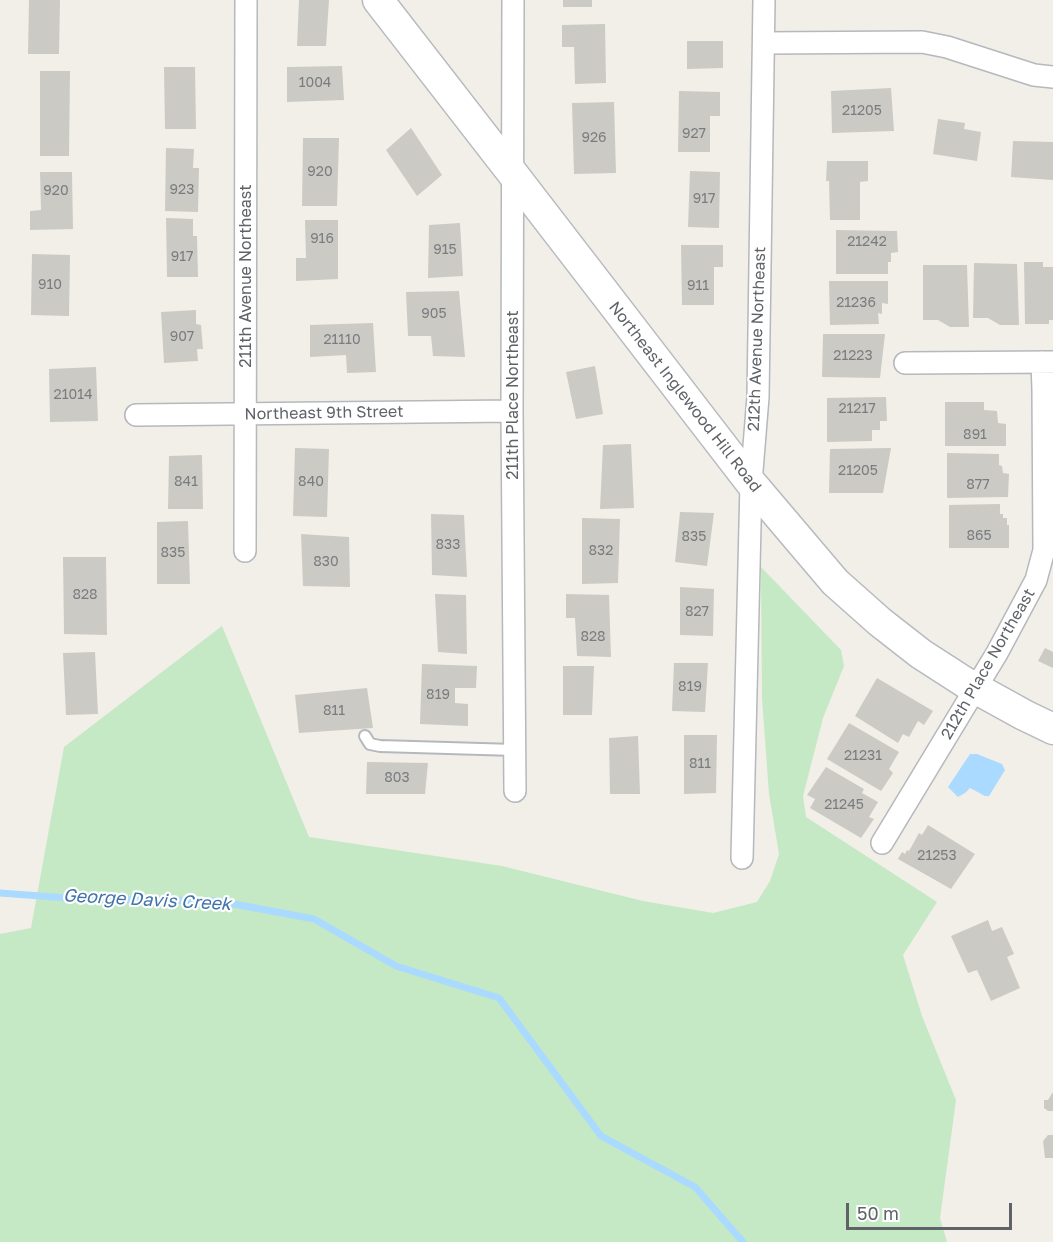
<!DOCTYPE html>
<html>
<head>
<meta charset="utf-8">
<style>
  body { margin:0 }
  #map { position:relative; width:1053px; height:1242px; overflow:hidden; background:#f1efe8; font-family:"Golos Text",sans-serif }
  canvas { display:block }
  .scale { position:absolute; left:846px; top:1203px; width:166px; height:27px; box-sizing:border-box; border:3px solid #5f6368; border-top:0; padding-left:8px; font-size:18px; line-height:21px; white-space:nowrap; color:#5f6368; -webkit-text-stroke:4px #fff; paint-order:stroke }
</style>
</head>
<body>
<div id="map">
<canvas width="1053" height="1242"></canvas>
<div class="scale">50 m</div>
</div>
<script>
const g = document.querySelector('canvas').getContext('2d');
g.lineJoin = 'round';
function fillPath(path, color) {
  g.fillStyle = color;
  g.fill(path, 'evenodd');
}
function poly(rows) {
  const path = new Path2D();
  for (const r of rows) {
    path.moveTo(r[0], r[1]);
    for (let i = 2; i < r.length; i += 2) path.lineTo(r[i], r[i + 1]);
  }
  return path;
}
function trace(path, color, width, dash) {
  g.strokeStyle = color;
  g.lineWidth = width;
  g.lineCap = dash ? 'butt' : 'round';
  g.setLineDash(dash || []);
  g.stroke(path);
}
function label(font, color, halo, rows, align = 'center') {
  g.font = font + ' "Golos Text",sans-serif';
  g.lineWidth = 4.5;
  g.setLineDash([]);
  g.textBaseline = 'middle';
  g.strokeStyle = halo;
  g.fillStyle = color;
  for (const [text, x, y, turn = 0] of rows) {
    g.save();
    g.translate(x, y);
    g.rotate((+turn || 0) * Math.PI / 180);
    g.textAlign = isNaN(turn) ? turn : align;
    if (halo) g.strokeText(text, 0, 0);
    g.fillText(text, 0, 0);
    g.restore();
  }
}
fillPath(poly([
  [761,567,841,650,844,666,823,718,803,796,806,817,937,902,903,955,922,1016,956,1100,940,1218,947,1242,0,1242,0,934,31,928,64,747,222,626,309,837,502,866,643,901,713,913,757,902,770,881,779,854,769,794,762,698]
]), '#c5e8c5');
fillPath(poly([
  [970,754,977,754,1002,764,1005,770,989,796,985,796,970,788,965,793,958,797,948,787]
]), '#aadaff');
trace(poly([
  [0,893,81,899,218,901,314,919,396,966,499,998,601,1136,695,1187,743,1242]
]), '#aadaff', 7);
fillPath(poly([
  [29,0,60,0,59,54,28,54],
  [299,0,329,0,326,46,297,46],
  [563,0,592,0,592,7,563,7],
  [605,24,606,83,575,84,574,47,562,47,562,25],
  [687,41,723,41,723,68,687,69],
  [342,66,344,100,287,102,287,67],
  [164,67,195,67,196,129,165,129],
  [40,71,70,71,69,156,40,156],
  [891,88,894,131,832,133,831,91],
  [679,91,720,92,720,116,710,116,710,152,678,152],
  [614,102,616,173,574,174,572,103],
  [938,119,965,123,964,129,981,132,977,161,933,154],
  [411,128,442,175,417,196,386,150],
  [303,138,339,138,337,206,302,206],
  [1013,141,1053,142,1053,180,1011,177],
  [166,148,194,149,193,168,199,168,198,212,165,211],
  [827,161,868,161,868,181,860,182,860,220,830,220,829,181,826,181],
  [690,171,720,172,719,228,688,227],
  [40,172,72,172,73,229,30,230,30,211,41,210],
  [166,218,193,219,193,236,197,236,198,277,167,277],
  [305,220,338,220,338,279,296,281,296,258,306,258],
  [460,223,463,276,428,278,429,225],
  [836,230,897,231,898,252,891,253,891,262,888,262,888,274,836,274],
  [681,245,723,245,723,267,714,267,714,305,682,305],
  [32,254,70,255,69,316,31,315],
  [1024,262,1043,262,1043,267,1053,267,1053,320,1049,320,1049,324,1025,324],
  [974,263,1017,264,1019,325,1000,325,988,318,973,318],
  [923,265,967,265,969,327,950,327,938,320,923,320],
  [829,281,888,281,888,304,882,303,882,314,878,313,879,324,830,325],
  [459,291,465,357,433,356,431,336,408,336,406,292],
  [196,310,196,324,201,325,203,349,197,349,198,361,164,363,161,312],
  [373,323,376,372,347,373,346,355,310,357,310,325],
  [823,334,885,334,880,378,822,377],
  [595,366,603,414,576,419,566,372],
  [96,367,98,421,50,422,49,369],
  [886,397,887,421,880,421,880,430,872,430,872,441,827,442,827,398],
  [945,402,984,402,984,410,997,411,998,423,1006,424,1006,446,945,446],
  [631,444,634,508,600,509,603,445],
  [295,448,329,449,327,517,293,516],
  [891,448,883,493,829,493,830,449],
  [947,453,999,454,999,465,1002,466,1003,473,1009,474,1008,497,947,498],
  [202,455,203,509,168,509,169,456],
  [1000,504,1000,514,1003,514,1003,518,1007,518,1007,525,1009,525,1009,548,949,548,949,505],
  [680,512,714,513,707,566,675,562],
  [431,514,464,515,467,577,432,575],
  [582,518,620,519,618,583,582,584],
  [188,521,190,584,157,584,157,522],
  [301,534,349,537,350,587,303,586],
  [63,557,106,557,107,635,64,634],
  [680,587,714,589,713,636,680,635],
  [435,594,466,595,467,654,438,652],
  [566,594,609,595,611,657,577,656,575,618,566,618],
  [1045,648,1053,652,1053,668,1038,661],
  [95,652,98,714,66,715,63,653],
  [674,663,708,663,705,712,672,711],
  [422,664,477,666,476,688,455,688,455,703,468,704,468,726,420,724],
  [563,666,594,666,592,715,563,715],
  [877,678,933,711,924,725,918,721,909,737,903,734,898,743,855,716],
  [367,688,373,728,299,733,295,695],
  [849,723,899,752,889,769,893,773,881,791,827,759],
  [684,735,717,735,716,793,684,794],
  [638,736,640,794,610,794,609,738],
  [367,762,428,763,425,794,366,794],
  [826,767,864,789,862,793,878,802,869,817,874,819,861,838,810,808,815,799,807,795],
  [928,825,975,854,951,889,898,859,902,852,905,854,907,850,909,851,919,833,922,835],
  [988,920,992,931,1002,927,1014,954,1007,957,1020,988,991,1001,977,970,968,973,951,936],
  [1053,1092,1053,1111,1048,1111,1044,1108,1044,1100,1048,1100],
  [1048,1135,1053,1135,1053,1158,1045,1158,1043,1141]
]), '#cccac5');
const lane = poly([
  [365,736,370,744,380,746,515,750]
]);
const street = poly([
  [513,0,512,411,515,791],
  [764,43,922,42,947,47,1034,75,1053,77],
  [905,363,1053,362],
  [136,415,512,411],
  [245,551,246,0],
  [882,843,997,653,1036,580,1044,550,1043,390,1042,362],
  [742,858,751,483,758,397,764,0]
]);
const secondary = poly([
  [378,0,513,174,751,483,835,582,880,622,921,654,966,683,1024,715,1053,729]
]);
trace(lane, '#b5b8bc', 14);
trace(street, '#b5b8bc', 24);
trace(secondary, '#b6babf', 33);
trace(lane, '#fff', 10);
trace(street, '#fff', 21);
trace(secondary, '#fff', 30);
label('14px', '#7a7d7f', null, [
  ["1004",315,83],
  ["21205",862,111],
  ["927",694,134],
  ["926",594,138],
  ["920",320,172],
  ["923",182,190],
  ["920",56,191],
  ["917",704,199],
  ["916",322,239],
  ["21242",867,242],
  ["915",445,250],
  ["917",182,257],
  ["910",50,285],
  ["911",698,286],
  ["21236",856,303],
  ["905",434,314],
  ["907",182,337],
  ["21110",342,340],
  ["21223",853,356],
  ["21014",73,395],
  ["21217",857,409],
  ["891",975,435],
  ["21205",858,471],
  ["841",186,482],
  ["840",311,482],
  ["877",978,485],
  ["865",979,536],
  ["835",694,537],
  ["833",448,545],
  ["832",601,551],
  ["835",173,553],
  ["830",326,562],
  ["828",85,595],
  ["827",697,612],
  ["828",593,637],
  ["819",690,687],
  ["819",438,695],
  ["811",334,711],
  ["21231",863,756],
  ["811",700,764],
  ["803",397,778],
  ["21245",844,805],
  ["21253",937,856]
]);
label('16px', '#5f6368', '#fff', [
  ["211th Avenue Northeast",246,276,-90],
  ["212th Avenue Northeast",757,339,-88],
  ["211th Place Northeast",513,395,-90],
  ["Northeast Inglewood Hill Road",685,397,52],
  ["Northeast 9th Street",324,413,-1],
  ["212th Place Northeast",988,664,-60]
]);
label('italic 18px', '#4174aa', '#fff', [
  ["George Davis Creek",147,900,3]
]);
</script>
</body>
</html>
